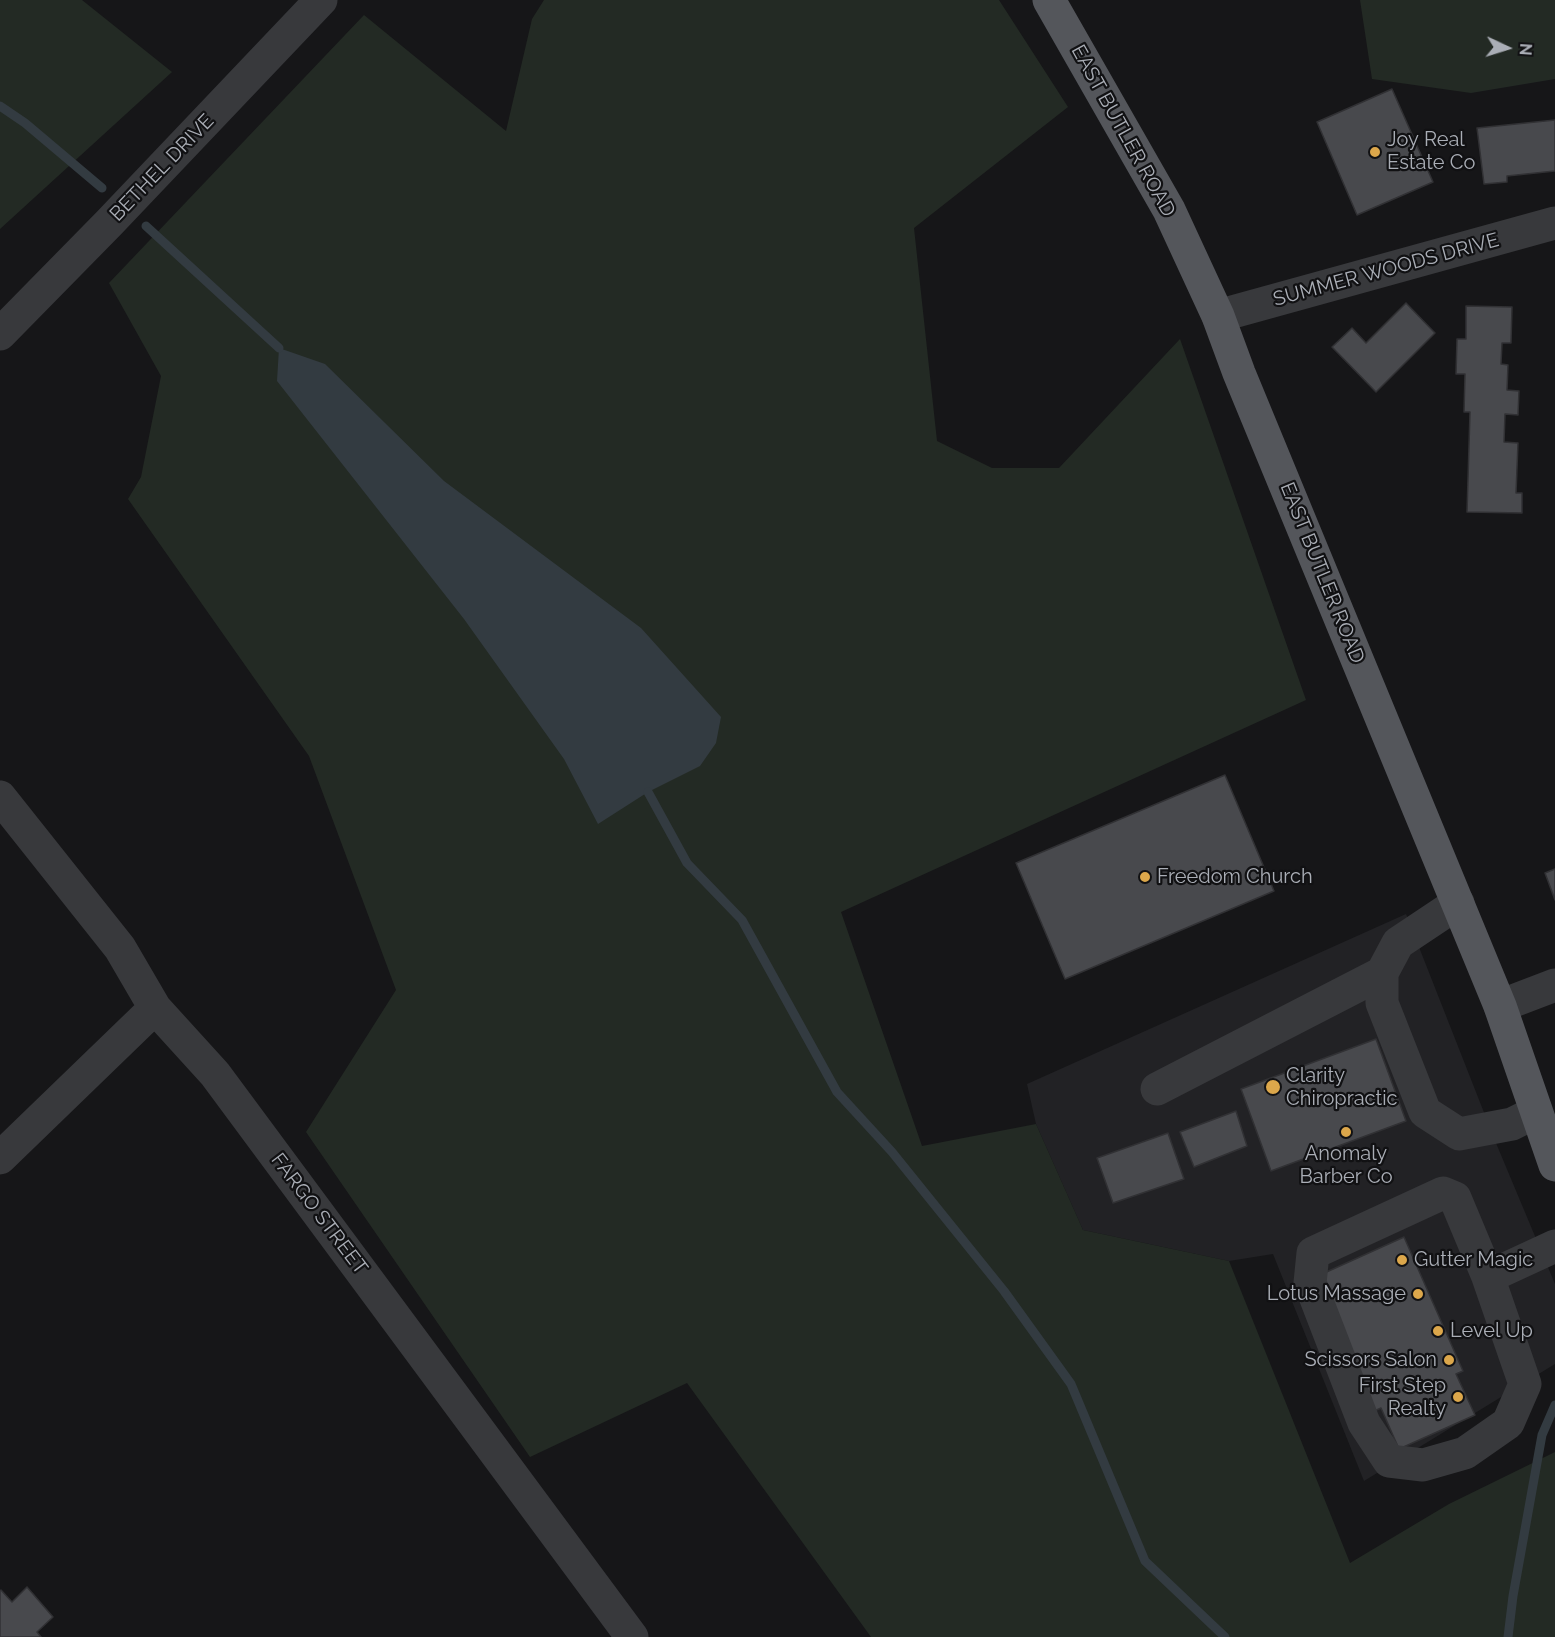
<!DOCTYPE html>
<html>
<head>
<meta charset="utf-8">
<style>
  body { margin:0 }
  #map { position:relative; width:1555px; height:1637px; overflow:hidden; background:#161618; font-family:Raleway,sans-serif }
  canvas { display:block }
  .north { position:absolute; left:1477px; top:18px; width:60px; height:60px; -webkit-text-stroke:4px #111113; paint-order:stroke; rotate:94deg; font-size:16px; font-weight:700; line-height:24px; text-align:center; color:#aaaeb6 }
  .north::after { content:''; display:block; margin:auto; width:21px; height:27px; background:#aaaeb6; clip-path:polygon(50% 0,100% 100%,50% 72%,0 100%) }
</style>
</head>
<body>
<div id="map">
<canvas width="1555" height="1637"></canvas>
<div class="north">N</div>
</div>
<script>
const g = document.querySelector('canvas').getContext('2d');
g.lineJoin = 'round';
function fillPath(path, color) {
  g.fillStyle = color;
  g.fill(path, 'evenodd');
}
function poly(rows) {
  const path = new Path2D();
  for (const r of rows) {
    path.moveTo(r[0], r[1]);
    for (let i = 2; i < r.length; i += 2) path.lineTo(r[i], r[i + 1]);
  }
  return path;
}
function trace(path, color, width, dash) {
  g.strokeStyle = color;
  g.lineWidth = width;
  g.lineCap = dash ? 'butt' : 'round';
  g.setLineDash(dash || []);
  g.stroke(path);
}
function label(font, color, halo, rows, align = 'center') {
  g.font = font + ' Raleway,sans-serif';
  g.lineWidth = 4.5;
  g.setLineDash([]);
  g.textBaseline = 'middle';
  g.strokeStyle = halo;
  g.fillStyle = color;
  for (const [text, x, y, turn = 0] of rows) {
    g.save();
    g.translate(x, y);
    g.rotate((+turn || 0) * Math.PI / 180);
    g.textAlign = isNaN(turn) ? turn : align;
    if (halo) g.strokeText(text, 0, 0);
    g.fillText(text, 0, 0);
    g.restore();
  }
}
fillPath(poly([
  [1406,914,1496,1143,1555,1284,1555,1364,1364,1481,1273,1254,1229,1261,1083,1230,1036,1124,1027,1084]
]), '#222225');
fillPath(poly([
  [0,0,82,0,172,72,0,229],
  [544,0,999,0,1068,107,914,228,937,441,992,468,1059,468,1180,339,1306,700,841,912,922,1146,1036,1124,1083,1230,1229,1261,1350,1563,1449,1504,1555,1452,1555,1637,871,1637,687,1383,530,1457,306,1132,396,990,309,756,128,499,141,477,161,376,109,283,364,15,506,131,532,19],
  [1360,0,1555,0,1555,79,1471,93,1372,79]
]), '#232a24');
fillPath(poly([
  [279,348,325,364,444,481,641,628,721,717,716,743,700,766,648,792,598,824,564,759,464,619,277,381]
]), '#333b41');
trace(poly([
  [0,106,25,123,102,188],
  [146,226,279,348],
  [648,792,687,863,742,920,837,1092,892,1152,1004,1291,1071,1384,1145,1561,1225,1637],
  [1508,1637,1513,1596,1542,1435,1555,1405]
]), '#333b41', 9);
const building = poly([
  [1392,89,1433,182,1357,215,1317,122,1392,89],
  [1555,120,1555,171,1507,176,1507,182,1484,184,1477,128,1555,120],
  [1406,303,1435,333,1376,392,1332,347,1352,328,1366,343,1406,303],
  [1466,306,1512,307,1511,343,1502,343,1501,364,1508,365,1507,390,1519,391,1518,415,1505,414,1504,442,1518,443,1516,493,1522,493,1522,513,1467,512,1470,412,1464,412,1465,374,1456,374,1457,339,1466,339,1466,306],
  [1225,775,1274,891,1065,979,1016,863,1225,775],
  [1555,869,1555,900,1545,873,1555,869],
  [1376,1039,1406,1121,1271,1171,1241,1089,1376,1039],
  [1236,1111,1247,1146,1194,1167,1180,1132,1236,1111],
  [1168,1133,1184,1179,1113,1203,1097,1158,1168,1133],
  [1404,1237,1463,1371,1456,1374,1475,1415,1399,1449,1381,1408,1370,1413,1311,1279,1404,1237],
  [27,1587,53,1617,37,1632,41,1637,0,1637,0,1591,1,1590,12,1602,27,1587]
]);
fillPath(building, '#48494d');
trace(building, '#313134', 1.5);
trace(poly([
  [1218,316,1555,223],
  [0,334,109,223,321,0],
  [0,797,120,948,155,1008,215,1074,632,1637],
  [1458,903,1398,943,1382,973,1382,1003,1425,1112,1459,1134,1512,1124,1536,1112],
  [1500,1006,1555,985],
  [1157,1089,1382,973],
  [0,1158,155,1008],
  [1488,1277,1455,1198,1443,1193,1313,1253,1310,1283,1364,1423,1389,1461,1423,1465,1465,1453,1508,1423,1525,1384,1488,1277,1555,1246]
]), '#38393c', 33);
trace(poly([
  [1049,0,1169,210,1218,316,1239,373,1500,1006,1555,1165]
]), '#54565b', 33);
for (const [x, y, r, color] of [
  [1375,152,6,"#dca74b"],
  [1145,877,6,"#dca74b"],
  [1273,1087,8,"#dca74b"],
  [1346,1132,6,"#dca74b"],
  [1402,1260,6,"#dca74b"],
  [1418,1294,6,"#dca74b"],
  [1438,1331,6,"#dca74b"],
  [1449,1360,6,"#dca74b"],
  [1458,1397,6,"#dca74b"]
]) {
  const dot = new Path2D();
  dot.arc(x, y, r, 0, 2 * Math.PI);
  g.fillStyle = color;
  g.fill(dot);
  trace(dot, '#111113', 2);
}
label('20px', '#aaaeb6', '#111113', [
  ["EAST BUTLER ROAD",1123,131,61],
  ["BETHEL DRIVE",162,168,-46],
  ["SUMMER WOODS DRIVE",1386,270,-15],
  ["EAST BUTLER ROAD",1322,573,68],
  ["FARGO STREET",319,1214,53]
]);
label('20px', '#aaaeb6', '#111113', [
  ["Joy Real",1387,140],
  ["Estate Co",1387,163],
  ["Freedom Church",1157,877],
  ["Clarity",1286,1076],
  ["Chiropractic",1286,1099],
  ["Anomaly",1346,1154,"center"],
  ["Barber Co",1346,1177,"center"],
  ["Gutter Magic",1414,1260],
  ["Lotus Massage",1406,1294,"right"],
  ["Level Up",1450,1331],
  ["Scissors Salon",1437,1360,"right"],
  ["First Step",1446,1386,"right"],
  ["Realty",1446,1409,"right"]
], 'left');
</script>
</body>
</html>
